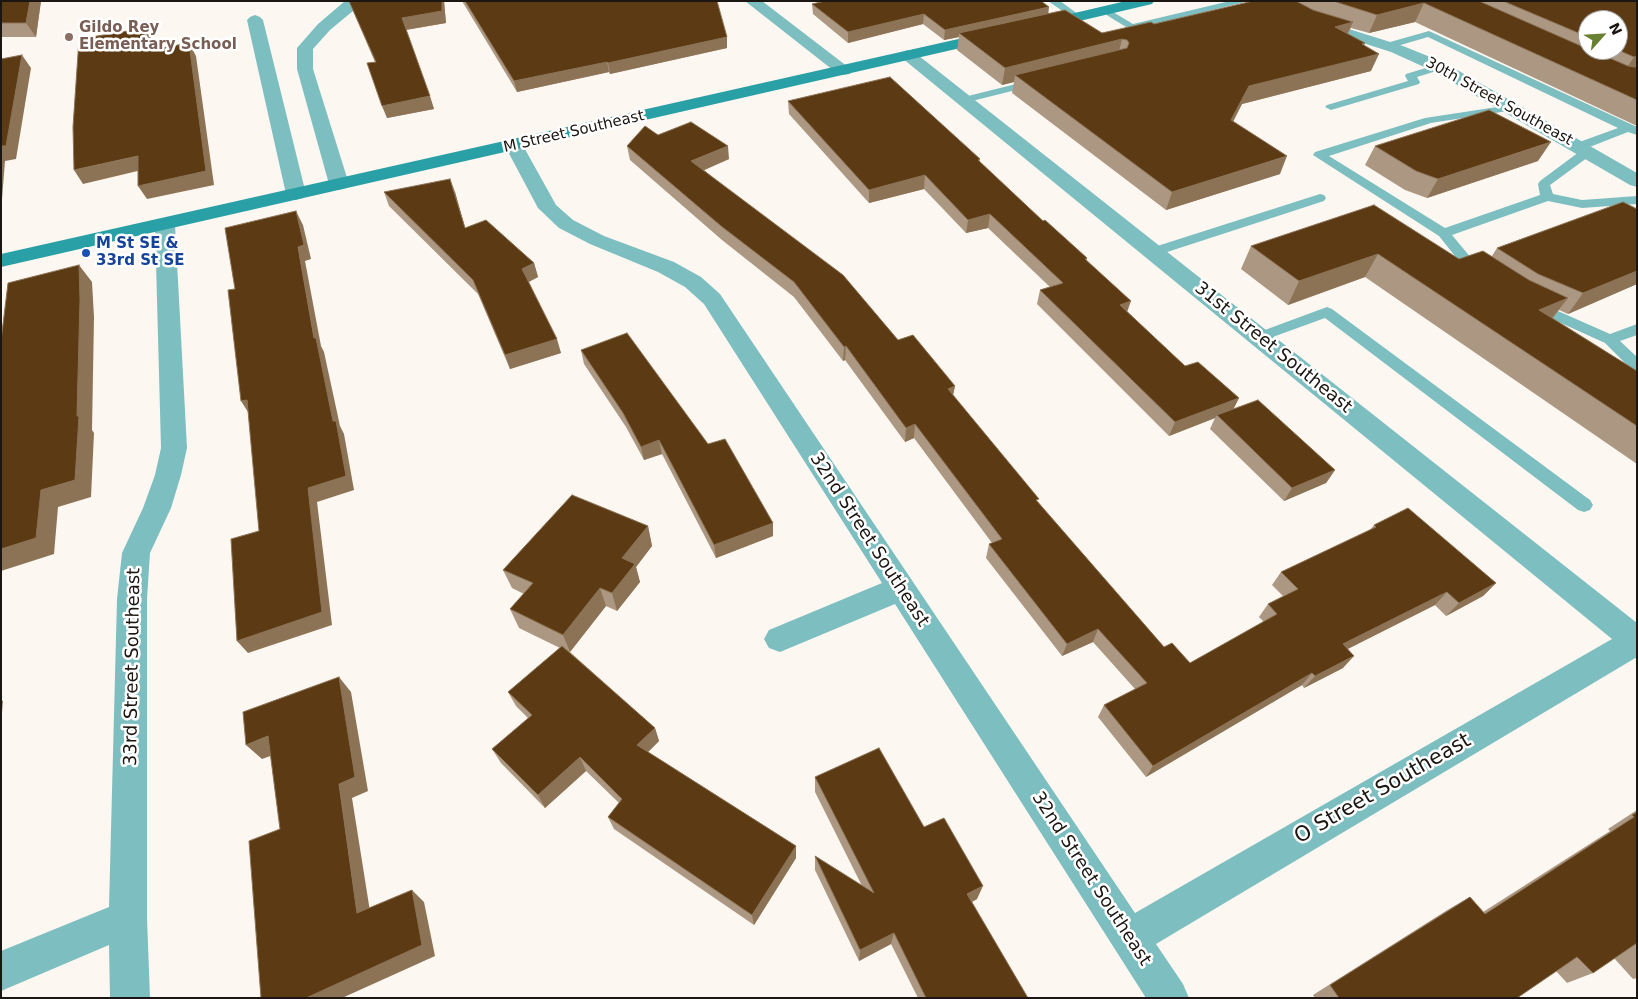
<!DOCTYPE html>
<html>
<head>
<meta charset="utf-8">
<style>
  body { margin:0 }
  #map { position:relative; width:1638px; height:999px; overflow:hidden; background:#fdf7f1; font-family:"DejaVu Sans",sans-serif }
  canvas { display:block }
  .frame { position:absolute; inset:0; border:2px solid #1b1611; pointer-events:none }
  .north { position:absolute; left:1578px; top:10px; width:50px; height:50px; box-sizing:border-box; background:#fff; border:1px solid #a4a2a0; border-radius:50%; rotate:64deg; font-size:14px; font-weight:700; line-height:20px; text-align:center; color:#1b1611 }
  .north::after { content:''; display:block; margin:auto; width:18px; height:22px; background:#698032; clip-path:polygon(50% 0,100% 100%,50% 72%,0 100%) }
</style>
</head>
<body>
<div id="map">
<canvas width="1638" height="999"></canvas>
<div class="frame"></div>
<div class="north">N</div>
</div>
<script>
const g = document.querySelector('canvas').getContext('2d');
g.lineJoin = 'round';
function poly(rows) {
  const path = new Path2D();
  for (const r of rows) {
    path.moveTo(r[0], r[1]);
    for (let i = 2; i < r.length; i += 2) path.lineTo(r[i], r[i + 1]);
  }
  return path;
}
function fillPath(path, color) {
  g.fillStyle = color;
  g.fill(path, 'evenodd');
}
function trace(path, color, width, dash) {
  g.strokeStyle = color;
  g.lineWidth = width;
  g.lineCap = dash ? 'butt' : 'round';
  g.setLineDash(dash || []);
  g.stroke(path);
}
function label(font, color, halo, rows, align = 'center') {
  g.font = font + ' "DejaVu Sans",sans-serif';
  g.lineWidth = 5;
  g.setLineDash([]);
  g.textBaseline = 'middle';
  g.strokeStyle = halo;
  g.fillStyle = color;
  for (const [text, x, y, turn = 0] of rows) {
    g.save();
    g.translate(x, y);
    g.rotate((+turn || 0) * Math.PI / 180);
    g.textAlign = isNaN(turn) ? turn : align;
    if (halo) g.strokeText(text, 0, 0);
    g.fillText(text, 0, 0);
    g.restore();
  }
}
fillPath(poly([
  [1048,1,1060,1,1082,17,1077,20,1074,19,1048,1],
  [1230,1,1249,1,1131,30,1100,11,1102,9,1108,9,1133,24,1230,1],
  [1429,31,1637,127,1637,135,1628,132,1582,150,1574,150,1572,147,1574,144,1618,128,1428,37,1387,49,1382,46,1383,44,1429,31],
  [1439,64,1444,67,1443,69,1417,77,1420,82,1419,84,1331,110,1325,107,1327,105,1408,81,1405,76,1406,74,1439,64],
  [1036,79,1040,80,1041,82,1040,84,964,103,958,100,960,98,1036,79],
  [1510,105,1514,106,1516,108,1514,110,1431,123,1329,156,1445,228,1540,195,1538,184,1540,181,1583,149,1587,148,1591,149,1593,152,1591,155,1550,185,1553,194,1582,200,1637,196,1637,204,1582,208,1548,201,1452,235,1477,265,1486,271,1488,274,1486,277,1476,277,1467,271,1439,236,1313,155,1315,152,1425,118,1510,105],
  [1320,194,1324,195,1326,198,1324,201,1158,255,1153,256,1146,252,1148,249,1320,194],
  [1533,300,1610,334,1637,324,1637,335,1620,341,1637,357,1637,371,1632,370,1605,343,1528,308,1526,305,1528,302,1533,300],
  [1327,307,1332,309,1590,500,1593,505,1590,510,1584,512,1578,510,1325,318,1259,342,1254,340,1252,337,1254,334,1327,307]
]), '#7dbec0');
fillPath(poly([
  [345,1,365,1,330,30,313,49,313,69,349,184,346,188,339,190,332,188,329,184,297,69,297,48,318,24,345,1],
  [745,1,762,1,852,70,850,74,844,75,838,74,745,1],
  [1265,1,1284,1,1317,19,1403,46,1445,63,1637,173,1637,187,1630,185,1433,71,1391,52,1307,25,1267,4,1265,1],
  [255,15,260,17,263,20,306,194,303,198,296,200,289,198,286,194,247,20,250,17,255,15],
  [908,50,914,52,1637,623,1637,657,1156,944,1183,984,1189,998,1146,998,895,604,780,652,769,648,764,639,769,630,882,583,704,304,685,287,658,272,590,244,559,228,538,208,505,146,507,142,514,140,521,142,556,205,573,220,604,236,674,262,701,277,720,294,1135,913,1612,639,902,58,900,55,902,52,908,50],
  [165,219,172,221,175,225,187,448,181,475,171,508,150,553,147,599,147,918,150,998,110,998,109,945,1,991,1,951,109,907,117,599,122,553,143,508,155,475,161,448,155,225,158,221,165,219]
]), '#7dbec0');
fillPath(poly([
  [1126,1,1154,1,1152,4,1041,30,1036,28,1033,25,1036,22,1126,1],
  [994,31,1000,33,1002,36,1000,39,1,267,1,254,994,31]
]), '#28a0a5');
fillPath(poly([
  [1,1,41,1,36,37,1,37],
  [349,1,444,1,446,23,406,30,434,109,387,118,375,62,354,13],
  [462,1,717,1,727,48,610,74,609,72,517,92],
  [1299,1,1637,1,1637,126,1415,22,1369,33,1351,28,1348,34,1364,46,1371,71,1242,104,1233,121,1280,174,1166,210,1012,93,1014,82,1002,85,957,50,959,37,944,40,923,24,848,43,813,14,812,4,1048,13,1102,33,1154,24,1298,3],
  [1588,20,1618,50,1588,50],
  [788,101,980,159,980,162,1043,221,1087,258,1087,261,1127,312,1185,366,1239,398,1233,409,1335,470,1326,483,1284,501,1210,429,1215,418,1169,436,1037,304,1040,290,1050,287,988,228,966,233,924,189,869,203,789,114],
  [658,135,729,159,704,170,898,340,955,386,953,395,1038,502,1164,647,1190,663,1264,622,1259,617,1268,604,1283,596,1272,585,1281,572,1370,530,1374,525,1496,583,1483,596,1446,616,1435,605,1347,649,1343,668,1304,688,1302,685,1146,777,1098,717,1104,705,1135,689,1093,642,1062,656,986,558,989,544,992,543,914,438,905,442,845,360,843,361,794,297,722,240,630,160,627,146],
  [1375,146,1538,161,1427,198,1405,190,1365,165],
  [384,192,455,192,465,228,534,263,538,277,529,282,561,353,510,369,478,294,389,206],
  [1637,209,1637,284,1568,314,1559,310,1553,318,1637,371,1637,464,1365,277,1288,305,1241,269,1251,246,1459,259,1492,256,1497,248],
  [581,350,708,444,773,523,773,536,716,558,662,454,644,460,626,427,584,364],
  [648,526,652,546,636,567,640,582,617,611,606,606,570,652,655,728,659,741,648,752,796,846,796,858,754,925,614,829,608,817,619,803,586,771,545,808,501,763,492,749,528,718,516,706,508,692,560,648,519,628,510,609,524,594,512,588,503,570],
  [815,777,924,827,977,899,972,902,1028,998,918,998,891,944,859,961,815,870,815,856,862,886,815,792],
  [1637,810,1637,978,1633,979,1614,958,1593,973,1567,983,1556,971,1517,998,1315,998,1313,995,1449,909,1470,897,1483,912,1610,831,1608,829]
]), '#ac9882');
fillPath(poly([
  [30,1,41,1,36,37,26,23],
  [442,1,444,1,446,23,405,30,402,18],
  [1424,3,1415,22,1369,33,1377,15],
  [1049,7,1048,17,959,33,959,37,944,40,945,30],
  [924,14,923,24,848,43,848,32],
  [1353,22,1345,39,1335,27],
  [146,28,153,41,152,64,145,51],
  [727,37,727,48,610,74,608,63],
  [1122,39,1118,56,1015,75,1014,82,1002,85,1005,68],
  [189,43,196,56,214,185,147,199,138,186],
  [1365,43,1359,59,1379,54,1371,71,1242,104,1225,138,1231,120,1249,86],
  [22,55,31,68,16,159,5,161,1,212,1,146],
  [1637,56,1637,73,1621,76,1634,57],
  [607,62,609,72,517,92,514,81],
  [430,96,434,109,387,118,382,106],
  [1551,142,1538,161,1427,198,1438,179],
  [728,146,729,159,693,175,691,161],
  [138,156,146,169,83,184,74,170],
  [1287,156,1280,174,1166,210,1172,192],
  [925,175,924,189,869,203,869,190],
  [450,179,455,192,469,242,465,228],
  [296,211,303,225,311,259,305,261,321,346,324,352,340,426,344,434,354,490,317,502,332,625,248,653,237,641,308,488,333,421,314,338,298,247],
  [990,214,988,228,966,233,968,220],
  [1378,254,1365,277,1288,305,1299,281],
  [534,263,538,277,526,283,522,269],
  [79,265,92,282,94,317,92,430,94,433,91,497,58,507,54,554,1,571,1,549,41,490,77,416],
  [1637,271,1637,284,1568,314,1583,293],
  [1568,298,1550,321,1539,310],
  [1131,301,1126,315,1120,305],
  [557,339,561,353,510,369,505,355],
  [846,346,845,360,843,361,844,347],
  [955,386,952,400,948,389],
  [1239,398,1232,412,1217,415,1215,418,1169,436,1175,422],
  [247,400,250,415,241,401],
  [915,424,914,438,905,442,906,428],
  [659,440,662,454,644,460,641,447],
  [1335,470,1326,483,1284,501,1292,488],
  [773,523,773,536,716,558,714,545],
  [648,526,652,546,636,567,640,582,617,611,612,593,622,558],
  [1496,583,1483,596,1446,616,1459,603],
  [600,588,606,606,570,652,563,635],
  [1447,592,1435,605,1332,657,1343,644],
  [1098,629,1093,642,1062,656,1067,644],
  [1354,656,1343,668,1304,688,1315,676],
  [1312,673,1302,685,1146,777,1153,766],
  [339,677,351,692,368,791,352,798,372,924,357,913,339,784],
  [1,700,3,701,1,724],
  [655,728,659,741,642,758,637,745],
  [268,736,284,751,262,759,246,745],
  [580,757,586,771,545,808,538,795],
  [796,846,796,858,754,925,752,915],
  [983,886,977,899,962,907,967,894],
  [412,890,424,902,435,956,342,998,306,998],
  [894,933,891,944,859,961,860,950]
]), '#8c7356');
const building = poly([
  [1,1,30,1,26,23,1,23,1,1],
  [349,1,442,1,442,11,402,18,430,96,382,106,367,63,376,62,349,1],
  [465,1,717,1,727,37,608,63,607,62,514,81,465,1],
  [825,1,1041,1,1049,7,945,30,924,14,848,32,812,4,825,1],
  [1253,1,1296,1,1313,10,1353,22,1335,27,1365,43,1362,44,1379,54,1249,86,1231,120,1287,156,1172,192,1015,75,1127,48,1129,43,1127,40,1122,39,1005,68,959,33,1065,10,1102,33,1151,22,1154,24,1253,1],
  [1333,1,1479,1,1588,49,1588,50,1591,50,1628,66,1634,67,1637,67,1637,100,1424,3,1377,15,1333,1],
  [1503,1,1637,1,1637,56,1634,57,1618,50,1618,20,1588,20,1588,37,1503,1],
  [146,28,145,51,189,43,206,171,138,186,138,156,74,170,73,127,79,39,146,28],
  [22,55,6,146,1,146,1,59,22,55],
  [890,77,980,159,978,160,1043,221,1045,220,1087,258,1085,259,1131,301,1120,305,1185,366,1198,362,1239,398,1175,422,1040,290,1063,283,990,214,968,220,925,175,869,190,788,101,890,77],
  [1489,110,1551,142,1438,179,1416,171,1375,146,1489,110],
  [691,122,728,146,691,161,843,275,898,340,913,335,955,386,948,389,1039,499,1036,500,1164,647,1172,643,1190,663,1277,614,1268,604,1298,589,1281,572,1376,527,1374,525,1408,508,1496,583,1459,603,1447,592,1343,644,1354,656,1315,676,1312,673,1153,766,1104,705,1147,683,1098,629,1067,644,989,544,1002,539,915,424,906,428,846,346,844,347,794,282,721,226,627,146,645,126,658,135,691,122],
  [450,179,465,228,486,220,534,263,522,269,557,339,505,355,473,280,384,192,450,179],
  [1623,202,1637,209,1637,271,1583,293,1538,274,1497,248,1623,202],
  [1374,205,1459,259,1483,251,1529,280,1568,298,1539,310,1637,371,1637,426,1378,254,1299,281,1251,246,1374,205],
  [296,211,304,245,298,247,314,338,316,338,333,421,336,421,346,476,308,488,322,612,237,641,231,539,259,531,247,400,241,401,228,290,235,289,225,228,296,211],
  [79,265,80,299,77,416,79,416,75,480,41,490,36,538,1,549,1,341,8,283,79,265],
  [627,333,708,444,725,439,773,523,714,545,659,440,641,447,623,413,581,350,627,333],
  [1258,400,1335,470,1292,488,1217,415,1258,400],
  [572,495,648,526,622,558,635,564,612,593,600,588,563,635,510,609,533,583,503,570,572,495],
  [562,646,655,728,637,745,796,846,752,915,608,817,622,799,580,757,538,795,492,749,532,715,508,692,562,646],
  [339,677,355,777,339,784,357,913,412,890,422,945,306,998,261,998,249,841,280,829,268,736,246,745,243,712,339,677],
  [879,748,924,827,944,818,983,886,967,894,1028,998,926,998,894,933,860,950,815,856,874,893,815,777,879,748],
  [1637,812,1637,943,1593,973,1577,957,1517,998,1339,998,1330,985,1470,897,1485,914,1634,817,1632,815,1637,812]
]);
fillPath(building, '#5b3a14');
trace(building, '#8c7356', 1);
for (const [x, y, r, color] of [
  [69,37,5,"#8d6e63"],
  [86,253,5,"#1a4fb4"]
]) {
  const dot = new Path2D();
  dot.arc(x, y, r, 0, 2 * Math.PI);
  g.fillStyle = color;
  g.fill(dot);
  trace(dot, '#fff', 2);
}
label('bold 15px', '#785e54', '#fff', [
  ["Gildo Rey",79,28],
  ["Elementary School",79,45]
], 'left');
label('15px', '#1b1611', '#fff', [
  ["30th Street Southeast",1499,102,29],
  ["M Street Southeast",574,132,-13]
]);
label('bold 15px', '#164399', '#fff', [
  ["M St SE &",96,244],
  ["33rd St SE",96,261]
], 'left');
label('18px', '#1b1611', '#fff', [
  ["31st Street Southeast",1273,348,39],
  ["32nd Street Southeast",869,540,57],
  ["33rd Street Southeast",133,667,-89],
  ["32nd Street Southeast",1091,879,57]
]);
label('21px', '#1b1611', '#fff', [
  ["O Street Southeast",1383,789,-30]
]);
</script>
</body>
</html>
